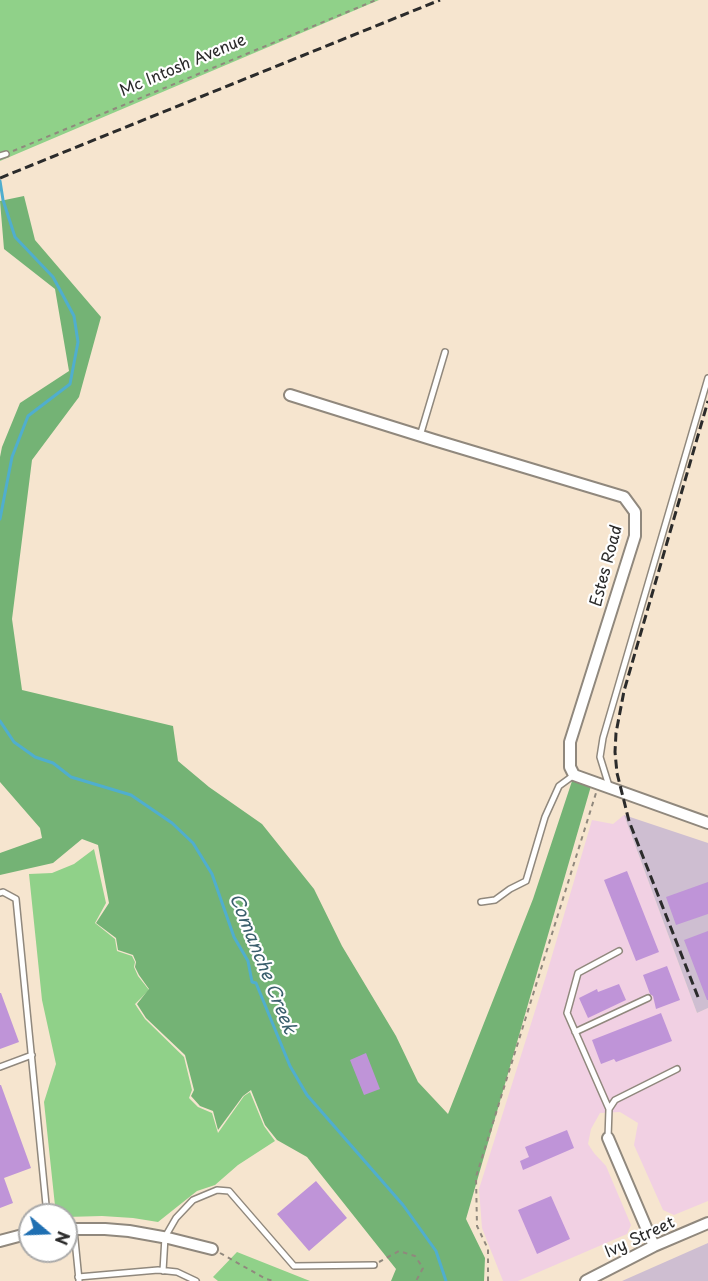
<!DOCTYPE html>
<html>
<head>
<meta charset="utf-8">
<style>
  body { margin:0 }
  #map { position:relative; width:708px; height:1281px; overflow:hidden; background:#f6e5cf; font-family:"Playpen Sans",sans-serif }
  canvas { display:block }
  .north { position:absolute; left:18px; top:1203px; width:60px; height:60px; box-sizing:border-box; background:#fff; border:2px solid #aaa; border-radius:50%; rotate:109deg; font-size:16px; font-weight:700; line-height:24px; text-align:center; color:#2b2b2b }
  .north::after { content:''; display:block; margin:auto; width:21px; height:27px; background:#1f6fb2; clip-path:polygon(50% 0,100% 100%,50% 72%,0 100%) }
</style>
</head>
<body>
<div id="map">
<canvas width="708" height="1281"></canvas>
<div class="north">N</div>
</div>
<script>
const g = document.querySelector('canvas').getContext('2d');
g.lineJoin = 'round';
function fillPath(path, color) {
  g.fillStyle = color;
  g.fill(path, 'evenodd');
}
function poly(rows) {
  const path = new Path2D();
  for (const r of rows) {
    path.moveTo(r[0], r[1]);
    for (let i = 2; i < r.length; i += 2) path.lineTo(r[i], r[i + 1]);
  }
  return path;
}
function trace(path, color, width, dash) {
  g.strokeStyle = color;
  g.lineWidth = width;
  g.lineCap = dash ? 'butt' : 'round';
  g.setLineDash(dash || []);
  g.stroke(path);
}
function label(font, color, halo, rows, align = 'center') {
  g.font = font + ' "Playpen Sans",sans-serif';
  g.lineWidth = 4.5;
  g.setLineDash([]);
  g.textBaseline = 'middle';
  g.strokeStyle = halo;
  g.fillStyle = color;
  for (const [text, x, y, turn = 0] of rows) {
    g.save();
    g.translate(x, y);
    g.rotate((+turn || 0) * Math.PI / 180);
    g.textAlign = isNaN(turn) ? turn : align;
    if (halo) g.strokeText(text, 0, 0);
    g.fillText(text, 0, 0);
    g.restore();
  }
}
fillPath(poly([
  [624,815,697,1013,708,1008,708,1201,674,1215,663,1210,634,1145,638,1123,620,1112,600,1113,591,1129,588,1144,594,1153,606,1166,631,1225,627,1234,518,1281,503,1281,482,1228,479,1189,546,976,592,820,613,824]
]), '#f1d0e3');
fillPath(poly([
  [624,815,708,843,708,1008,697,1013],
  [708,1243,708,1281,622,1281]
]), '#cebed1');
fillPath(poly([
  [0,0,379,0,0,161],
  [94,849,106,903,95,923,115,939,117,951,132,956,135,962,134,967,138,976,149,990,135,1004,145,1019,184,1057,192,1090,189,1098,198,1107,212,1113,218,1133,244,1096,250,1092,264,1126,275,1141,238,1165,215,1185,197,1191,158,1222,133,1218,102,1216,66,1217,66,1215,56,1215,44,1102,56,1064,42,1000,29,874,52,873,74,864],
  [237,1252,310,1281,218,1281,213,1277]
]), '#90d189');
fillPath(poly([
  [24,196,35,240,101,317,79,397,32,460,12,619,22,690,173,726,178,761,209,787,262,824,314,889,342,946,396,1036,418,1082,448,1114,533,899,572,781,591,786,466,1219,485,1258,484,1281,391,1281,396,1269,307,1157,277,1140,265,1125,251,1090,243,1096,218,1130,213,1111,200,1106,191,1096,194,1090,185,1055,146,1018,137,1004,149,989,139,975,135,967,136,962,133,955,118,950,116,938,96,923,109,903,98,845,82,839,53,863,0,875,0,853,42,838,40,828,0,782,0,457,2,447,20,403,69,371,55,289,4,249,0,201]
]), '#74b375');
trace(poly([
  [0,181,3,200,15,237,53,277,74,316,78,342,70,384,28,416,12,457,0,519],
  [0,721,14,742,35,757,53,763,71,777,131,795,172,823,193,843,212,874,234,937,248,961,252,982,256,983,290,1066,307,1095,403,1205,436,1251,446,1281]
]), '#50aece', 3);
fillPath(poly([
  [627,871,659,952,636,961,604,880],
  [708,882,708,914,676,925,666,897],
  [708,931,708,1000,707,1000,684,940],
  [667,966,680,1000,656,1009,653,996,650,994,643,975],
  [619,984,626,1000,588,1018,579,998,597,989,598,992],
  [0,993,1,993,19,1042,0,1049],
  [661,1013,672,1041,616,1062,614,1059,601,1064,592,1040],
  [366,1053,380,1089,364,1095,350,1060],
  [0,1085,1,1085,31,1168,4,1178,13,1203,0,1208],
  [567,1130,574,1148,523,1170,520,1161,529,1157,525,1147],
  [316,1181,347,1218,309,1251,277,1214],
  [551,1196,570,1239,537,1254,518,1210]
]), '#bf94d8');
const service = poly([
  [0,156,6,154],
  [420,436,445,352],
  [609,786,600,757,603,738,708,378],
  [0,893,3,892,16,899,47,1215],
  [481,902,495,900,510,889,526,881,545,817,559,786,574,775],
  [575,1032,648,998],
  [0,1067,32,1055],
  [609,1109,567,1013,578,973,619,951],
  [608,1138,609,1109,615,1100,677,1069],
  [74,1230,79,1280],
  [163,1271,165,1237,176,1218,193,1200,217,1190,229,1191,294,1266,374,1265],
  [78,1277,158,1270,177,1272,196,1281]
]);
const minor = poly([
  [290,395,434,440,624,497,635,512,635,536,570,742,570,767,574,775,708,823],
  [608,1138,654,1246],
  [66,1229,105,1229,129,1231,168,1238,212,1249],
  [0,1241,30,1233],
  [586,1281,654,1246,708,1223]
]);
trace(service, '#90887d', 8);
trace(minor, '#90887d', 14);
trace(poly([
  [13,151,376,0],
  [220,1253,266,1279,274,1281],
  [379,1262,399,1251,415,1256,423,1268,416,1281],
  [488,1281,488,1249,477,1226,476,1177,596,793]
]), '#90887d', 2, [4.5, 4.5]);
trace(service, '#fff', 5);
trace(minor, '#fff', 10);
trace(poly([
  [0,178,440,0],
  [698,997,629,821,617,773,615,752,616,733,624,691,708,401]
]), '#2b2b2b', 3, [9, 4.5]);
label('16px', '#2b2b2b', '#fff', [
  ["Mc Intosh Avenue",183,66,-23],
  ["Estes Road",607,566,-75],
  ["Ivy Street",640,1238,-25]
]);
label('italic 18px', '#3a5f6c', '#fff', [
  ["Comanche Creek",262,964,68]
]);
</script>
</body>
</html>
